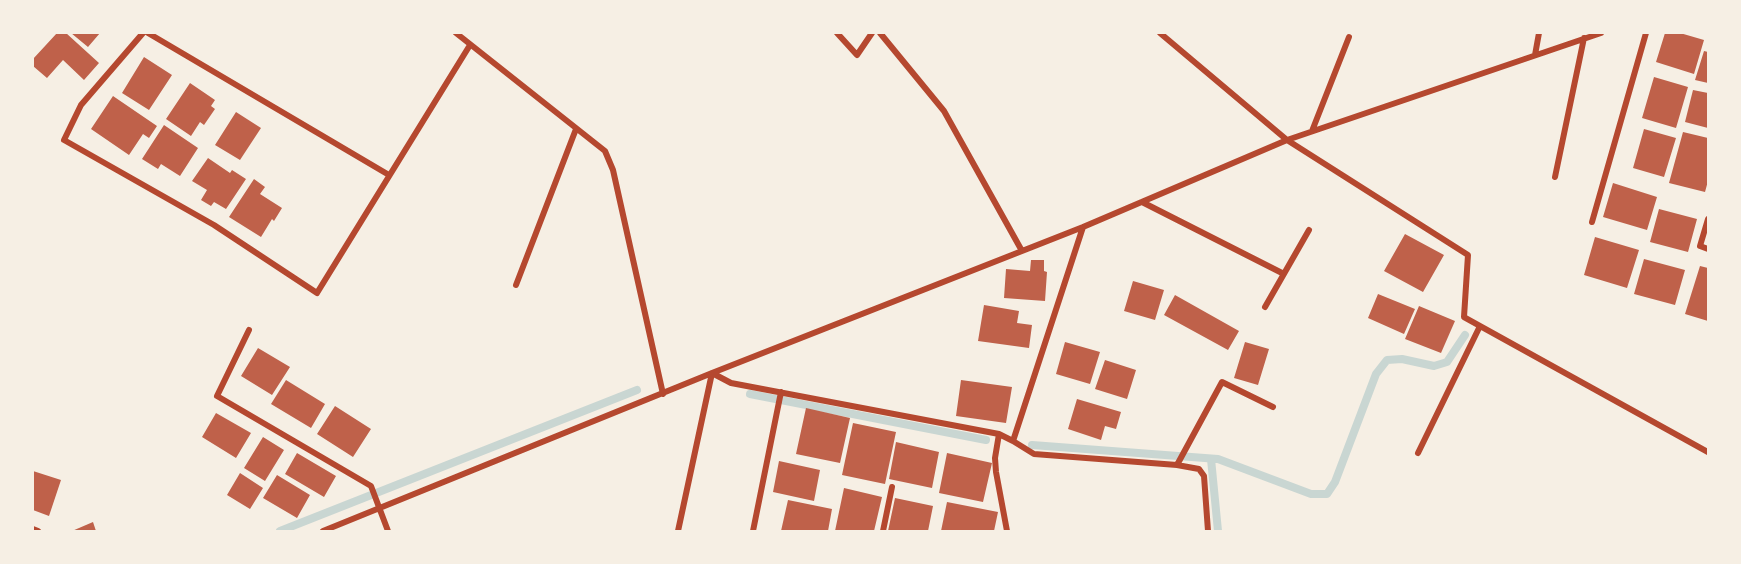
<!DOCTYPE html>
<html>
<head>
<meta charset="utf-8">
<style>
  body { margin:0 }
  #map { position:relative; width:1741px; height:564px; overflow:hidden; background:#f6efe4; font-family:Overpass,sans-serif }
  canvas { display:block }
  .frame { position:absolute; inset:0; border:34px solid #f6efe4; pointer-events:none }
</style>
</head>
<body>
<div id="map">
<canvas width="1741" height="564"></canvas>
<div class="frame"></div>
</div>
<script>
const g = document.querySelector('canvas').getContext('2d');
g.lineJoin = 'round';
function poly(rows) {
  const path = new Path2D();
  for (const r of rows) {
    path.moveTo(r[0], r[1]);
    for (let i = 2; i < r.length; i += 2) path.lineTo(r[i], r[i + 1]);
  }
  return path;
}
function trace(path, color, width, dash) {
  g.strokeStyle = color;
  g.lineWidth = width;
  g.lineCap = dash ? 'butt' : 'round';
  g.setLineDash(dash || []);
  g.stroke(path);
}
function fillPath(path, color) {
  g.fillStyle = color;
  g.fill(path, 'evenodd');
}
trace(poly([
  [750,394,986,440],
  [1032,445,1218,459,1311,494,1327,494,1335,482,1376,374,1387,360,1402,359,1434,366,1447,362,1465,335],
  [1211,459,1218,531],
  [280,531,637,390]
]), '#c9d6d2', 8);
fillPath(poly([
  [57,33,66,33,99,63,84,80,63,60,47,78,33,66,33,59],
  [71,33,100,33,88,47],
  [1665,33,1680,33,1704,40,1694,74,1656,62],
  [1704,51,1708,52,1708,83,1695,80],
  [144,57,172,75,149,110,122,93],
  [1654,77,1688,87,1676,128,1642,118],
  [190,83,215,100,211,106,215,109,204,125,200,122,191,136,166,119],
  [1693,90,1708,93,1708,128,1685,122],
  [113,96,157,126,149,138,143,134,129,155,91,129],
  [236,112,261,128,240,160,215,145],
  [164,125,198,148,180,176,161,164,158,169,142,159],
  [1644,129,1676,138,1664,177,1633,168],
  [1683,132,1708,138,1708,181,1705,192,1669,183],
  [208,158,230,173,232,170,246,179,226,209,214,202,211,206,201,200,207,190,192,181],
  [254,179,265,187,260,194,282,208,274,221,272,219,261,237,229,217],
  [1613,183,1657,197,1647,230,1603,217],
  [1659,209,1697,219,1688,252,1650,242],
  [1405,234,1444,255,1423,292,1384,271],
  [1595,237,1639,250,1627,288,1584,275],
  [1644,259,1685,270,1675,305,1634,294],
  [1031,260,1044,260,1044,271,1047,272,1045,301,1004,298,1006,269,1030,271],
  [1700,266,1708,268,1708,321,1685,314],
  [1133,281,1164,290,1155,320,1124,311],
  [1378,294,1415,309,1404,334,1368,318],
  [1175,295,1239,331,1228,350,1164,315],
  [984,305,1019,311,1017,323,1032,325,1029,348,978,341],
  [1419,306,1455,321,1441,353,1405,339],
  [1065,342,1100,352,1090,384,1056,374],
  [1245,342,1269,349,1258,385,1234,378],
  [258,348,290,367,272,395,241,376],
  [1105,360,1136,370,1127,399,1095,389],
  [286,380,325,404,311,428,271,404],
  [961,380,1012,387,1006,423,956,416],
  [1077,399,1121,412,1116,429,1105,426,1101,440,1068,429],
  [335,406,371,429,353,457,317,434],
  [806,408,850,418,840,463,796,454],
  [216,413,251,433,236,458,202,437],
  [853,423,896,432,885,484,842,475],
  [263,437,284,450,265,481,244,468],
  [896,442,939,452,932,488,889,479],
  [297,453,336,476,324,497,285,474],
  [947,453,992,463,983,502,939,493],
  [779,461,820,470,814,501,773,492],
  [33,471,61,480,49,516,33,510],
  [240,473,263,488,250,509,227,495],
  [277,475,310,495,297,518,263,498],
  [844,488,882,497,874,531,835,531],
  [895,498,933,506,928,531,888,531],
  [788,500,832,509,828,531,781,531],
  [947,502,998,512,994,531,941,531],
  [93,522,96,531,72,531]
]), '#bf614a');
trace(poly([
  [143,33,81,105,64,140,214,225,317,293,470,45],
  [148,33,389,175],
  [456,33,605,151,613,170,663,394],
  [837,33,857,55,872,33],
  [880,33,944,111,1022,251],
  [1160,33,1287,140,1468,255,1464,317,1708,452],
  [1535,55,1539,33],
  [1312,131,1349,37],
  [1555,177,1584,38],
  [1142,202,1284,274],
  [1708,219,1700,246,1708,249],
  [1592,222,1646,33],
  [516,285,576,129],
  [1265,307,1309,230],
  [249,330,217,396,371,486,388,531],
  [999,434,995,458,996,472,1007,531],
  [1013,441,1034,454,1177,465,1222,382,1273,407],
  [1418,453,1480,326],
  [1177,465,1199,469,1204,476,1208,531],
  [33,529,38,531],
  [323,531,712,373,1083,227,1287,140,1601,33],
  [678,531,712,373,731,383,999,434,1013,441,1083,227],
  [753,531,781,392],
  [883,531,892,487]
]), '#b5482f', 6);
</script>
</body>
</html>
